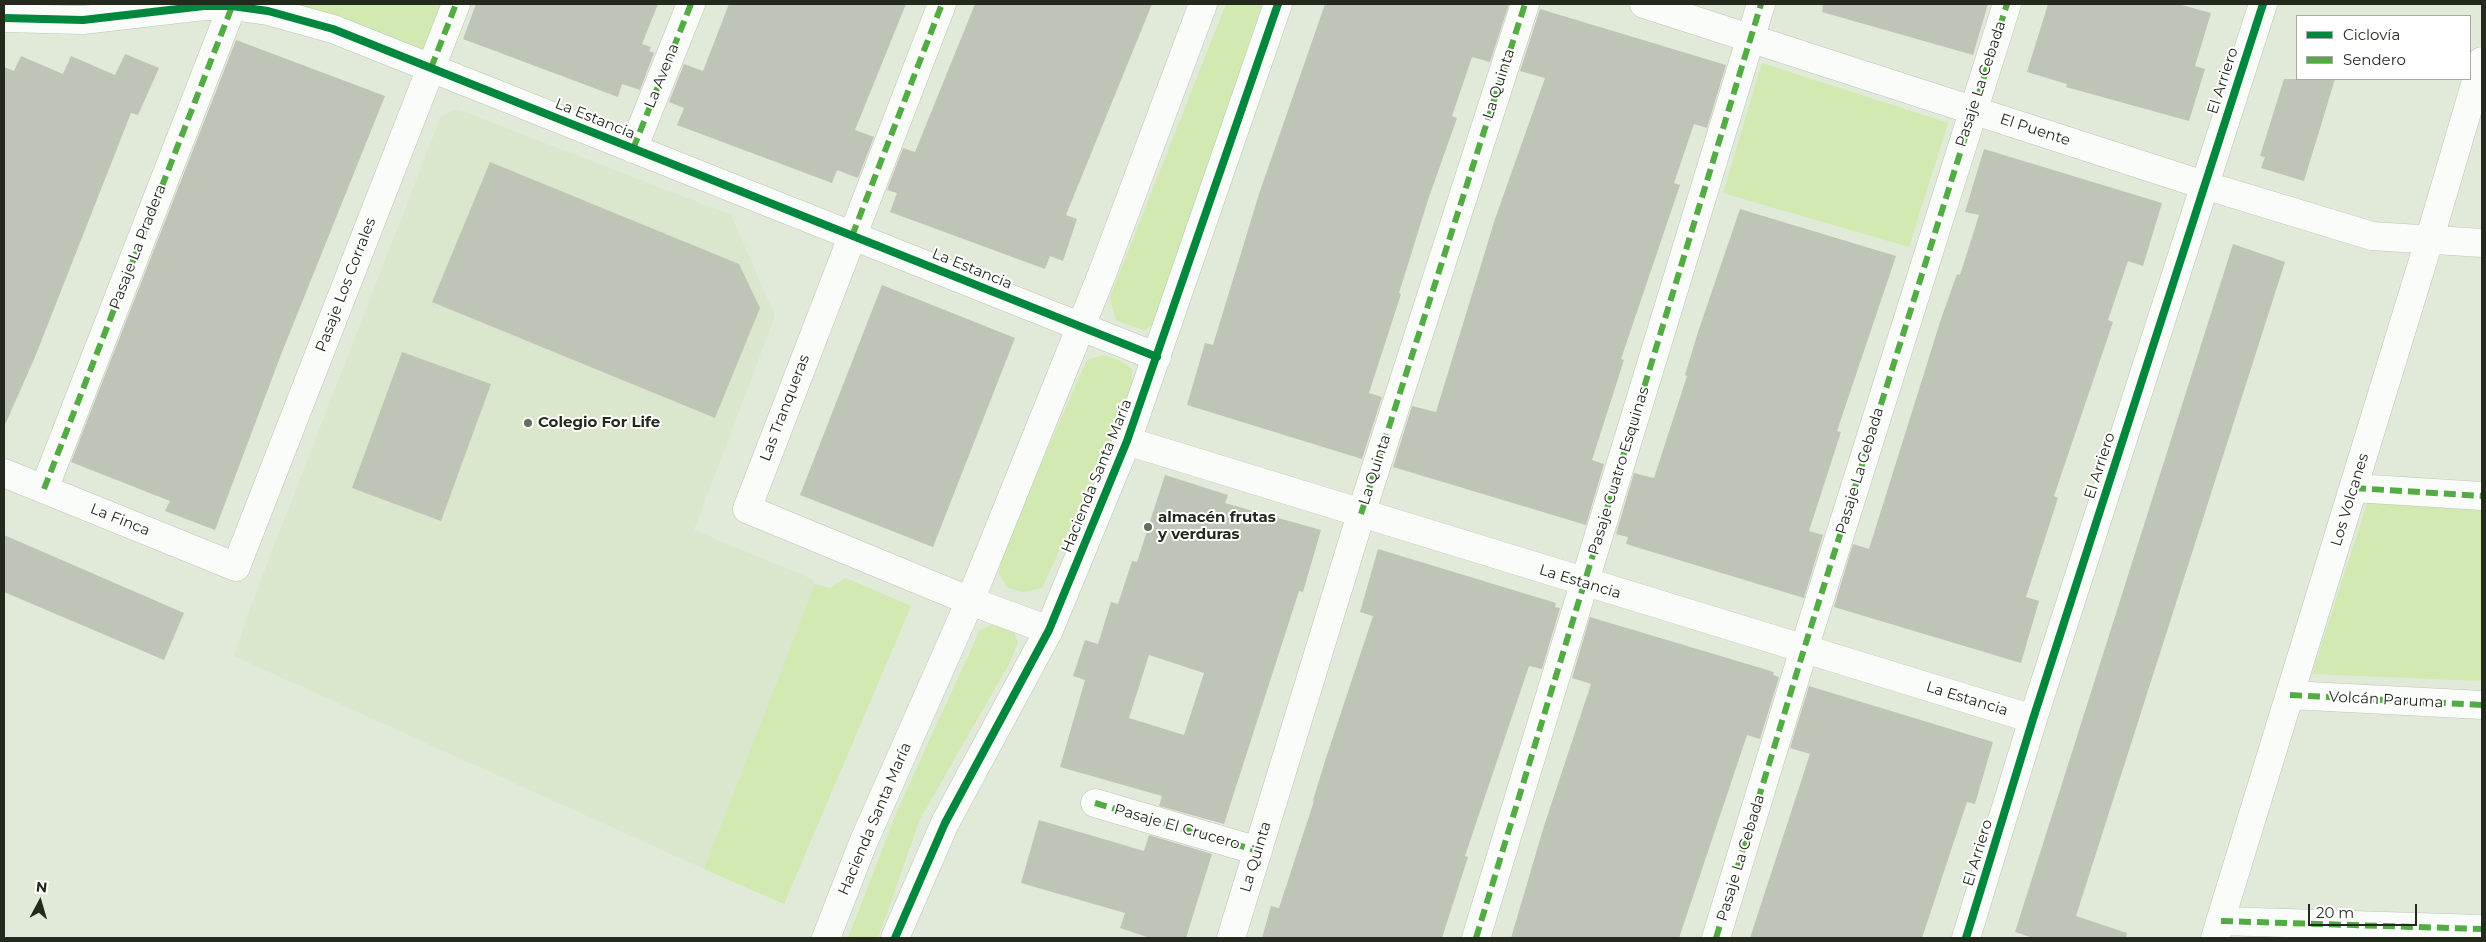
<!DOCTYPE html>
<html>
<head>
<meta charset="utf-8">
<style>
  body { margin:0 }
  #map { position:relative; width:2486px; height:942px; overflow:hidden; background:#e1e9d9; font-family:Montserrat,sans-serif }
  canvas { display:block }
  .frame { position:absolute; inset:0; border:5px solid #24291d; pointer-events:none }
  .legend { position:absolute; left:2296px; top:15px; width:175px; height:65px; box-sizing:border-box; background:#fff; border:1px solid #a7a9a5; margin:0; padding:6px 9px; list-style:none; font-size:15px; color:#24291d }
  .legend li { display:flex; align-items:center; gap:10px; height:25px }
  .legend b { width:25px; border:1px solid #a7a9a5 }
  .north { position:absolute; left:15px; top:877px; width:50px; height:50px; -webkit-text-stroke:4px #fff; paint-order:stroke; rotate:6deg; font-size:14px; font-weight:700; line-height:20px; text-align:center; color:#24291d }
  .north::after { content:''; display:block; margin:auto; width:18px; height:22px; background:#24291d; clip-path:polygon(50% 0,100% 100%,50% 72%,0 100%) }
  .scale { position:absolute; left:2308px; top:904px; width:109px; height:22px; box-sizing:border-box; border:2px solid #24291d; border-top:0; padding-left:6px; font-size:15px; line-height:18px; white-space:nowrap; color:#24291d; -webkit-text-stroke:4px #fff; paint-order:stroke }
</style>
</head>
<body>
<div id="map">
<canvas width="2486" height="942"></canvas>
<div class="frame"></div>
<ul class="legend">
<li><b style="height:6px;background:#00873e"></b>Ciclovía</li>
<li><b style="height:6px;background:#53ab43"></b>Sendero</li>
</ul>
<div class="north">N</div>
<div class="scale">20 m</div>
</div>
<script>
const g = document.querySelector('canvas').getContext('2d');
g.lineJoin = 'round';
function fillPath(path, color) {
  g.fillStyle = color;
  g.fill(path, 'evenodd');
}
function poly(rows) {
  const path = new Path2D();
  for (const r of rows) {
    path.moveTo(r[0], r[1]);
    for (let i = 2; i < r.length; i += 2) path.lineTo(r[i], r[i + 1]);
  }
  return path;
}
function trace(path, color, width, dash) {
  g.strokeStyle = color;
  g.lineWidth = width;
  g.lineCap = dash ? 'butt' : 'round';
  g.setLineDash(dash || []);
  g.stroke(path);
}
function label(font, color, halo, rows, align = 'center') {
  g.font = font + ' Montserrat,sans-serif';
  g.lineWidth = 4;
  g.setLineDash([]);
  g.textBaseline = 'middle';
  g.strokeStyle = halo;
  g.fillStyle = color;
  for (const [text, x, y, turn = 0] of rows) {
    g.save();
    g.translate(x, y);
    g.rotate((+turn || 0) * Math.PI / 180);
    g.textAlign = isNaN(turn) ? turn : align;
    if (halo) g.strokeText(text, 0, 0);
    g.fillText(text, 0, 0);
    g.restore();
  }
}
fillPath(poly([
  [457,109,731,215,775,316,694,530,812,579,815,584,704,869,234,656,250,608,441,116]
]), '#dae7cc');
fillPath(poly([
  [240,4,452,4,428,63],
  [1226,4,1262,4,1158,319,1145,331,1116,320,1110,297],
  [1762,63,1948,123,1909,247,1723,193],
  [1103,355,1119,360,1132,369,1132,393,1042,588,1022,592,1006,587,999,573,1004,547,1087,360],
  [2368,501,2482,508,2482,681,2312,674],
  [846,578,911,606,784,904,704,869,815,584,830,588],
  [996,623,1011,626,1018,643,1008,666,920,819,878,938,848,938,898,809,980,630]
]), '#d2e9b1');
fillPath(poly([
  [476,4,658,4,642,44,651,47,649,51,654,53,640,90,622,84,618,97,463,39],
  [729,4,906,4,855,130,874,137,858,178,837,170,832,183,677,125,684,108,669,102,684,64,703,71],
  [975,4,1152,4,1066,215,1077,219,1063,261,1050,256,1045,269,890,212,897,193,887,190,903,148,915,152],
  [1325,4,1509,4,1490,62,1472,57,1452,116,1457,118,1428,200,1399,293,1401,294,1369,393,1382,397,1362,459,1187,405,1205,343,1213,345,1259,194],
  [1823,4,1988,4,1973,55,1822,12],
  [2048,4,2178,4,2211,13,2195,66,2205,69,2189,121,2066,87,2067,84,2027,72],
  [1540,9,1726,65,1707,128,1694,124,1674,183,1680,185,1621,359,1624,360,1592,460,1604,464,1586,525,1393,467,1412,406,1436,412,1495,219,1545,78,1520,71],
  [236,40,385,96,282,352,215,530,165,511,170,501,71,462],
  [125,54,159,68,138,115,131,113,35,357,4,427,4,67,14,71,21,56,63,74,71,56,115,75],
  [2284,79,2335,79,2304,181,2261,168,2265,157,2260,156],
  [1984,149,2162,203,2143,266,2128,261,2108,320,2113,322,2054,496,2058,498,2026,597,2039,601,2021,663,1834,607,1853,544,1869,549,1941,319,1957,274,1960,275,1979,215,1965,212],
  [490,162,739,264,760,308,715,418,432,302],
  [1740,209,1896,256,1837,431,1841,432,1809,531,1823,535,1804,598,1626,544,1628,537,1616,534,1634,473,1654,478,1687,376,1685,375,1698,332],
  [2233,244,2285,262,2076,916,2127,933,2126,938,2033,938,2015,932],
  [882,285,1015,338,933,547,800,495],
  [402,352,491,384,441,521,352,488],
  [1165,475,1228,495,1225,503,1321,530,1303,592,1299,591,1224,824,1159,806,1162,796,1060,767,1085,680,1073,676,1085,640,1098,644,1111,602,1118,604,1132,561,1137,562],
  [1149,655,1204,673,1184,735,1129,718],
  [4,535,184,613,164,660,4,592],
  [1378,549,1556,603,1555,607,1560,608,1542,669,1529,666,1465,856,1468,857,1442,938,1262,938,1271,906,1279,908,1314,801,1313,800,1326,758,1373,616,1360,612],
  [1590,617,1774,672,1773,675,1779,677,1760,739,1747,735,1679,938,1511,938,1544,826,1591,684,1572,678],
  [1809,686,1993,742,1975,804,1967,802,1922,938,1750,938,1810,754,1790,748],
  [1039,820,1144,851,1149,835,1212,854,1186,938,1150,938,1120,928,1125,913,1021,883]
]), '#bec5b7');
const minor = poly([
  [942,4,747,509,970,601,1049,630],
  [1644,4,2204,185,2372,236,2482,243],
  [4,18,83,20,204,6,232,6,268,11,333,29,1157,357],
  [633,149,691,4],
  [1127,441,2033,719],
  [4,473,236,567,456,4],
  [2354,488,2482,496],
  [44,489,233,4],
  [2290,695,2482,705],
  [1095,803,1258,851],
  [2221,921,2482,929],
  [826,938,863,843,970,601,1102,274,1203,4],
  [895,938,945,823,1049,630,1127,441,1278,4],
  [1231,938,1361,514,1525,4],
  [1476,938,1761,4],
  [1716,938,1804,649,2007,4],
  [1966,938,2033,719,2263,4],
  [2215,938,2429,241,2482,61]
]);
trace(minor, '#bfc4b8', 29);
trace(minor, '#fafcf9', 28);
trace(poly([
  [431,68,456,4],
  [633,149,691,4],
  [852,236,942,4],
  [2354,488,2482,496],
  [44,489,233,4],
  [1361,514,1525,4],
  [2290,695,2482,705],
  [1095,803,1258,851],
  [2221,921,2482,929],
  [1476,938,1761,4],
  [1716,938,1804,649,2007,4]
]), '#53ab43', 6, [12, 6]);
trace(poly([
  [4,18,83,20,204,6,232,6,268,11,333,29,1157,357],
  [895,938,945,823,1049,630,1127,441,1278,4],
  [1966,938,2033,719,2263,4]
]), '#00873e', 8);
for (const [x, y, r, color] of [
  [528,423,5,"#666c5f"],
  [1148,527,5,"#666c5f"]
]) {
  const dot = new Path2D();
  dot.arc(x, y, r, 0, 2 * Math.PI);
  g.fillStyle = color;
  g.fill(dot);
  trace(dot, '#fff', 2);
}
label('15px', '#24291d', '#fff', [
  ["La Avena",662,76,-68],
  ["El Arriero",2223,81,-72],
  ["La Quinta",1499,84,-72],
  ["Pasaje La Cebada",1981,84,-72],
  ["La Estancia",595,119,22],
  ["El Puente",2035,130,18],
  ["Pasaje La Pradera",138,247,-69],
  ["La Estancia",972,269,22],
  ["Pasaje Los Corrales",346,285,-69],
  ["Las Tranqueras",785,408,-69],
  ["El Arriero",2100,466,-72],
  ["La Quinta",1375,470,-72],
  ["Pasaje Cuatro Esquinas",1619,471,-73],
  ["Pasaje La Cebada",1860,471,-73],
  ["Hacienda Santa María",1097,476,-68],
  ["Los Volcanes",2350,500,-73],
  ["La Finca",120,520,22],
  ["La Estancia",1580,582,17],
  ["La Estancia",1967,699,17],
  ["Volcán Paruma",2386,700,3],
  ["Hacienda Santa María",875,819,-67],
  ["Pasaje El Crucero",1177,827,16],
  ["El Arriero",1978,853,-73],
  ["La Quinta",1256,857,-73],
  ["Pasaje La Cebada",1741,858,-73]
]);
label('bold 15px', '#24291d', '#fff', [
  ["Colegio For Life",538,423],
  ["almacén frutas",1158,518],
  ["y verduras",1158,535]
], 'left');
</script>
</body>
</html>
